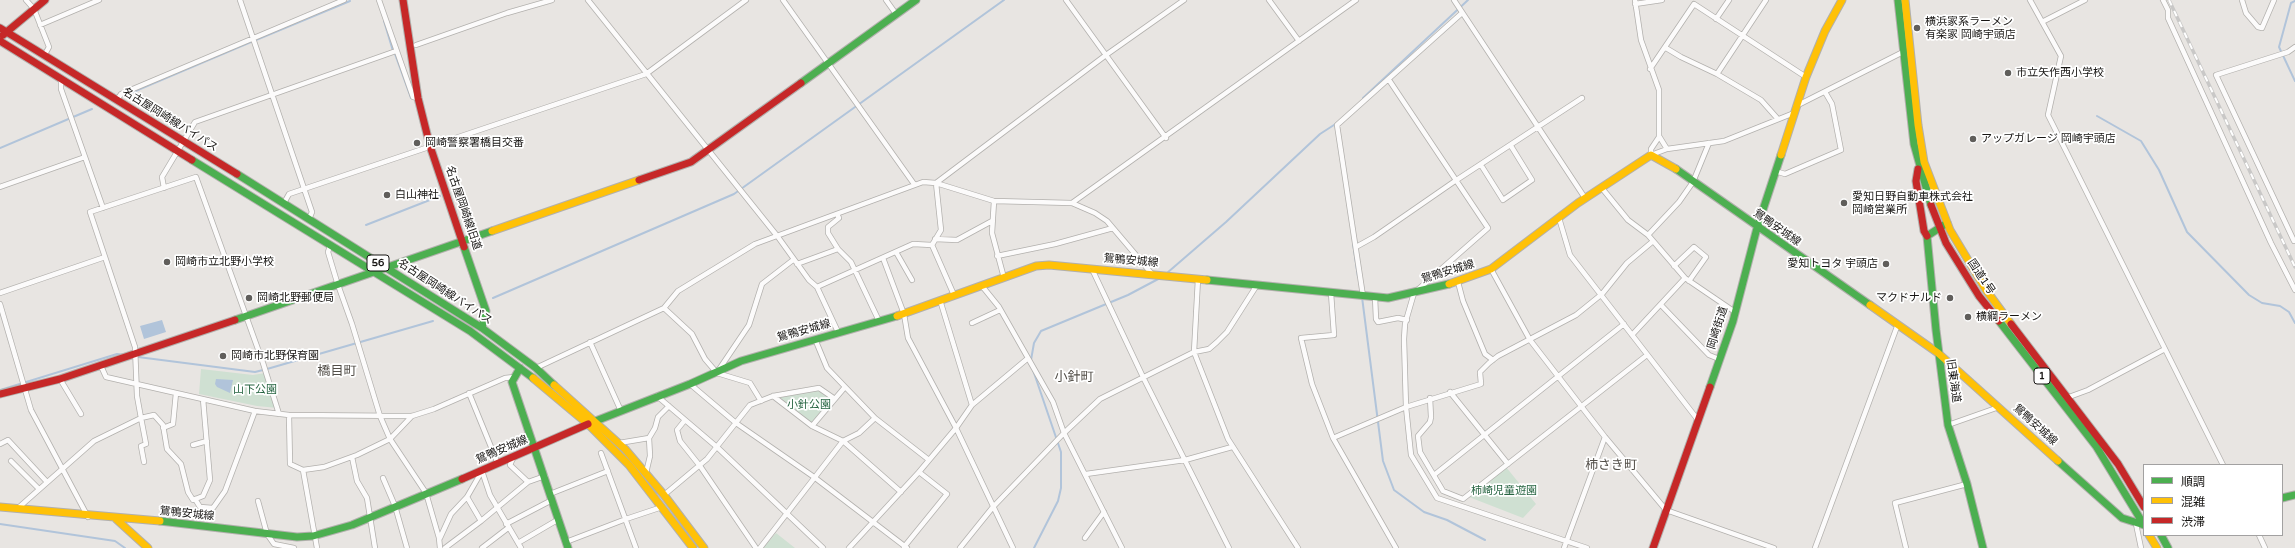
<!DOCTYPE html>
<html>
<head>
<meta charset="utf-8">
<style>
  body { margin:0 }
  #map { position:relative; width:2295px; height:548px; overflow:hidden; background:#e8e5e2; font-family:"Varela Round","Noto Sans JP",sans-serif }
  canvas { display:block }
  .legend { position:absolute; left:2143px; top:464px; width:140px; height:72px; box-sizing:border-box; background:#fff; border:1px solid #a2a1a1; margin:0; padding:5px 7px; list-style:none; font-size:12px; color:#171513 }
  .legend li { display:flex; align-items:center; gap:8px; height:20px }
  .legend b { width:20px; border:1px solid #a2a1a1 }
</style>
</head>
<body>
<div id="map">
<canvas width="2295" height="548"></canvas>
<ul class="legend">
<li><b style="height:5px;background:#4caf50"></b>順調</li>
<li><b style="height:5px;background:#ffc107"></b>混雑</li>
<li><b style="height:5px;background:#c62828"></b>渋滞</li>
</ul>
</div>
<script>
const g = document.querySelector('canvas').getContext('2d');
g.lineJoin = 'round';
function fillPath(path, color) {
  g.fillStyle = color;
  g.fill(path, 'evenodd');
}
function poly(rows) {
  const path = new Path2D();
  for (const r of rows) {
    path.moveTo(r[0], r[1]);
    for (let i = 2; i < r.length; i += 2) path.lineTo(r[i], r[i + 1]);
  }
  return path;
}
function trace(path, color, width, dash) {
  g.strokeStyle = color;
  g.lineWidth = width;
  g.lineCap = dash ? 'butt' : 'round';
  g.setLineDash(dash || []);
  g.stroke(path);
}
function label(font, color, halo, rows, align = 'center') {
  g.font = font + ' "Varela Round","Noto Sans JP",sans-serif';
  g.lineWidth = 3.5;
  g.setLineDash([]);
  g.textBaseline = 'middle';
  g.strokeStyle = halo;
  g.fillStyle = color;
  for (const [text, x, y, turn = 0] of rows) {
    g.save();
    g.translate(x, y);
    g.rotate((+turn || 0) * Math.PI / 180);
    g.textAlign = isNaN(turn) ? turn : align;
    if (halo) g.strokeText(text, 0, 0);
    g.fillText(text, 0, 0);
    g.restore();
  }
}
fillPath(poly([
  [201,369,253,375,265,373,278,408,257,406,199,394],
  [818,390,831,400,811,424,779,397],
  [1506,467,1536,504,1523,518,1469,497],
  [776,533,795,548,763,548]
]), '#cfe0d2');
fillPath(poly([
  [162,320,166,332,144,339,140,326],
  [216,379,233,380,230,393,217,387,215,384]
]), '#b1c4da');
trace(poly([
  [2295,1,2291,3,2279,47,2295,81],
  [384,21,393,51],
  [256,40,350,1],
  [395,54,411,98],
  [126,95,251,42],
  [1363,98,1468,0],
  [2097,116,2141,141,2159,170,2187,232,2249,295,2262,303,2280,306,2289,312,2295,323],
  [0,148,92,109],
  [366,225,440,196],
  [1353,243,1358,277],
  [1167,273,1226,222,1320,134,1337,123],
  [1362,297,1383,461,1394,490,1424,512,1447,520,1485,540],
  [493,298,734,194,1004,0],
  [138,357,255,372,263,370],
  [1031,360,1034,343,1041,331,1128,295,1162,277],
  [267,369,433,321],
  [1033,370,1061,452,1061,488,1058,501,1034,548],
  [0,390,117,354,125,355],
  [0,524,115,541,125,548]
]), '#b1c4da', 2);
const street = poly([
  [26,0,34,9,49,47,44,56],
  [240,0,312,212,309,219],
  [379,0,413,97,418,98],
  [588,0,778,237,809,280,817,287,838,332],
  [783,0,914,184],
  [886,0,896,14],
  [1066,0,1166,138],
  [1269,0,1299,41],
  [1454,0,1585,198],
  [1635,0,1641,40,1659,90,1659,136,1667,149],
  [2030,0,2061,56,2048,115,2223,465],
  [2163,0,2168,10,2168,18,2271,243,2295,290],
  [2242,0,2246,13,2258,27,2262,28,2274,0],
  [1635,4,1662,0],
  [1716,19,1729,0],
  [2042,22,2085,0],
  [40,25,99,0],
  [416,45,507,13,552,0],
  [1666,48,1681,57,1717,74,1761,100,1777,118],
  [1650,69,1694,4,1806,77],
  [1717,74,1766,0],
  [61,79,61,89,103,208],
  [1389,80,1488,228,1414,293,1405,324,1404,339,1406,407,1411,455,1437,498,1587,548],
  [117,100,121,94,344,0],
  [1796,106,1903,52],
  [1651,155,1667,149,1724,141,1794,113],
  [1651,155,1651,149,1659,137],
  [1481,165,1503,200,1532,180,1511,146],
  [1775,171,1785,174,1841,150,1832,104,1825,92],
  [936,183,1106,55,1184,0],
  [0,187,85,157],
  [1601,187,1628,220,1648,235,1685,278,1735,312],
  [164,188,162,177,195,122,396,51],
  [994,201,992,233,1004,278],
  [284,203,289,194,646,74,746,0],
  [1072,203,1356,0],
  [837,214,839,218,828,227,828,233,838,249],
  [1559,218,1570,255,1698,420],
  [1648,235,1679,202,1693,182,1709,143],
  [935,239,957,240,992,221],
  [2294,241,2216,75,2288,52,2295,47],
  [932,245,941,230,936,183],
  [932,245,954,295],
  [330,246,328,252,337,282,352,324,380,416,390,439,426,493,439,538,440,548],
  [1356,247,1374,237,1455,181,1582,98],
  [896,252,912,280],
  [997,256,1055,244,1113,228],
  [883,258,904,314,908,338,956,428,1013,548],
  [797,264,838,249,851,262,879,321],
  [1674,266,1694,247,1706,257,1689,281],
  [1092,269,1143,377,1229,548],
  [1491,269,1530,340,1605,437,1666,510,1774,548],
  [1198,279,1194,352,1228,439,1298,548],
  [1458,282,1463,301,1485,354,1493,360],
  [982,286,999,307,1053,402,1064,433,1122,548],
  [817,287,913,244,932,245],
  [0,293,105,257],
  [1331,293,1334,335,1301,338,1312,384,1333,438,1396,548],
  [1363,296,1337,125,1462,13],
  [1375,297,1376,319,1378,322,1398,318,1407,320],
  [940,300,972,405],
  [0,304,31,410,88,517],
  [1661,305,1709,355,1719,359],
  [664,308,692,334,705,359,717,373,750,383,761,401],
  [972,323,1000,310],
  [1632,335,1685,278],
  [815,339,827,368,875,418,929,460],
  [590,342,621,411],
  [101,366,106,377,255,411,289,415,412,416,434,409,505,378,514,377],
  [536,368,664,308,678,291,755,244,923,182,936,183,994,201,1072,203,1095,213,1107,221,1152,274],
  [718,371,749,325,762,284,793,260],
  [60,379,81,414],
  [690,384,736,423,814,477,907,548],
  [1450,392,1508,464],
  [469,393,498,464],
  [657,396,718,448,823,548],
  [773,396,812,426,843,441,901,492],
  [2069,397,2088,390,2165,349],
  [1430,398,1431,417,1430,422,1418,436,1420,452,1443,491,1463,499,1647,355],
  [289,415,290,464,303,470],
  [685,420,677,430,680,441,700,466,756,548],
  [1948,425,1999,407],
  [812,426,845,387],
  [163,428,173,424,176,393],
  [1333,438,1406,407,1481,384,1480,372,1489,363,1498,356,1576,315,1602,294,1627,263,1652,242],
  [619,443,649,438],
  [0,444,8,440,47,482],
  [193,445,207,441],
  [601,453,636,548],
  [352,457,357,481,367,498,375,548],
  [513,458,510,465,528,482],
  [11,461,39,489],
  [144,462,141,446,146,444,141,418,154,415,163,425,167,449,181,464,188,492,193,500,203,496,210,480,203,399],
  [482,471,490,495,521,548],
  [646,473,650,456,649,438,655,428,658,417,669,406],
  [1086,474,1185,460,1232,447],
  [1434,475,1624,324],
  [383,478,395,506,407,548],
  [550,494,608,471],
  [664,495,707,459,750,405,773,396,819,388,835,399],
  [195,499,200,507,213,508,225,491,255,411],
  [258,501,267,534,274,544,294,548],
  [17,509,94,441,141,418,137,396,135,347,90,212,196,177,263,363,279,414],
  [481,521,528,482,545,476],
  [506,524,552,500],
  [2136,524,2141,548],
  [2259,535,2265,548],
  [440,538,451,514,467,497,482,471],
  [1085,538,1104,512],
  [566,542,626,519,662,507],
  [518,543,559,519],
  [904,547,947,494,919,472],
  [317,548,303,470,324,467,357,455,390,439,412,416],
  [445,548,481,521,467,497],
  [482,548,508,528],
  [760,548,843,441,859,433,875,418],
  [849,548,919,472,956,428,972,405,1027,359],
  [960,548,993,507,1064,433,1100,399,1194,352,1209,349,1217,342,1227,332,1257,285],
  [1564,548,1605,437],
  [1815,548,1898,324],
  [1906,548,1895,503,1967,484]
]);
const fast = poly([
  [1898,0,1914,144,1931,205],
  [801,83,916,0],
  [192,160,470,331,533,378],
  [1676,169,1870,305],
  [237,174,482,328,536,368,554,385],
  [1947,223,1927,236,1936,330,1948,425,1967,484,1983,548],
  [464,247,486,311,482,328],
  [1207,280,1388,298,1449,284],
  [235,320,492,231],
  [1999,321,2096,446,2144,525],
  [520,368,512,382,568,548],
  [1710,387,1733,321,1757,228,1781,155],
  [588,424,690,384,741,361,897,316],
  [2058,461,2122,518,2144,525],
  [2282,498,2295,495],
  [160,521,297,537,313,536,352,525,462,479],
  [2161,535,2168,548]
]);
const slow = poly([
  [1905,0,1918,125,1924,162,1950,230,1986,290,2011,324],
  [1781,155,1806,77,1825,31,1842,0],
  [492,231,639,180],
  [1449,284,1491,269,1578,203,1651,155,1676,169],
  [1870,305,1938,353,2058,461],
  [897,316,1036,266,1049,265,1207,280],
  [533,378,588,424,629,465,693,548],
  [554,385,625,449,664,495,704,548],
  [0,507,160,521],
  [116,519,148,548],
  [2149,535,2157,548]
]);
const jam = poly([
  [403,0,418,98,430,146,464,247],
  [0,28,237,174],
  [3,35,45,0],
  [0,41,192,160],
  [1918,169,1916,181,1924,231,1927,236],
  [639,180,691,162,801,83],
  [1931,205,1946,243,1979,296,1999,321],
  [2011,324,2118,464,2144,507],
  [0,394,60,379,235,320],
  [462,479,588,424],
  [1653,548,1710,387]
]);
trace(street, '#b2b0ad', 6);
trace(fast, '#b2b0ad', 9);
trace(slow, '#b2b0ad', 9);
trace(jam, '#b2b0ad', 9);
trace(street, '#fcfbfb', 4.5);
trace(fast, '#4caf50', 7);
trace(slow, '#ffc107', 7);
trace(jam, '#c62828', 7);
const rail = poly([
  [2169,0,2295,267]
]);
trace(rail, '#c9c8c7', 3.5);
trace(rail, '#fff', 2, [6]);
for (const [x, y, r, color] of [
  [1917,28,4,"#605e5b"],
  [2008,73,4,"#605e5b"],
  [1973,139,4,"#605e5b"],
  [417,143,4,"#605e5b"],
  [387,195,4,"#605e5b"],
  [1844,203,4,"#605e5b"],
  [167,262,4,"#605e5b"],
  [1886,264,4,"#605e5b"],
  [249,298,4,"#605e5b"],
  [1950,298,4,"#605e5b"],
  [1968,317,4,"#605e5b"],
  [223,356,4,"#605e5b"]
]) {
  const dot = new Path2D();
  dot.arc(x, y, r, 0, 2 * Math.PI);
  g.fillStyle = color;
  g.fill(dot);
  trace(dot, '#fff', 1.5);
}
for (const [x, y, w] of [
  [378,263,22],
  [2042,376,16]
]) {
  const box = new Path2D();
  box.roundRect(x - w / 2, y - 8, w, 16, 3);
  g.fillStyle = '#fff';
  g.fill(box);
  trace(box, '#171513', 1);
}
label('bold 10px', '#171513', null, [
  ["56",378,263],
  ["1",2042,376]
]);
label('11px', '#171513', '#fff', [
  ["横浜家系ラーメン",1925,22],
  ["有楽家 岡崎宇頭店",1925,35],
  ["市立矢作西小学校",2016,73],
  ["アップガレージ 岡崎宇頭店",1981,139],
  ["岡崎警察署橋目交番",425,143],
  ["白山神社",395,195],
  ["愛知日野自動車株式会社",1852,197],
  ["岡崎営業所",1852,210],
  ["岡崎市立北野小学校",175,262],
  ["愛知トヨタ 宇頭店",1878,264,"right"],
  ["岡崎北野郵便局",257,298],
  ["マクドナルド",1942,298,"right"],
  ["横綱ラーメン",1976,317],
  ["岡崎市北野保育園",231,356]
], 'left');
label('11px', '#171513', '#fff', [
  ["名古屋岡崎線バイパス",170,120,32],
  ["名古屋岡崎線旧道",463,208,71],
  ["鴛鴨安城線",1777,228,35],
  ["鴛鴨安城線",1131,261,5],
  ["鴛鴨安城線",1448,272,-17],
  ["国道1号",1981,277,56],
  ["名古屋岡崎線バイパス",445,292,33],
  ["岡崎街道",1718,328,-73],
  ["鴛鴨安城線",804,331,-16],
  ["旧東海道",1953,381,82],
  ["鴛鴨安城線",2035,425,42],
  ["鴛鴨安城線",502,450,-23],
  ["鴛鴨安城線",187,514,6]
]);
label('11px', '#266441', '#fff', [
  ["山下公園",255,390],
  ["小針公園",809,405],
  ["柿崎児童遊園",1504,491]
]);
label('13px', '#524e48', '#fff', [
  ["橋目町",337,372],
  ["小針町",1074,378],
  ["柿さき町",1611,466]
]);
</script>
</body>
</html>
